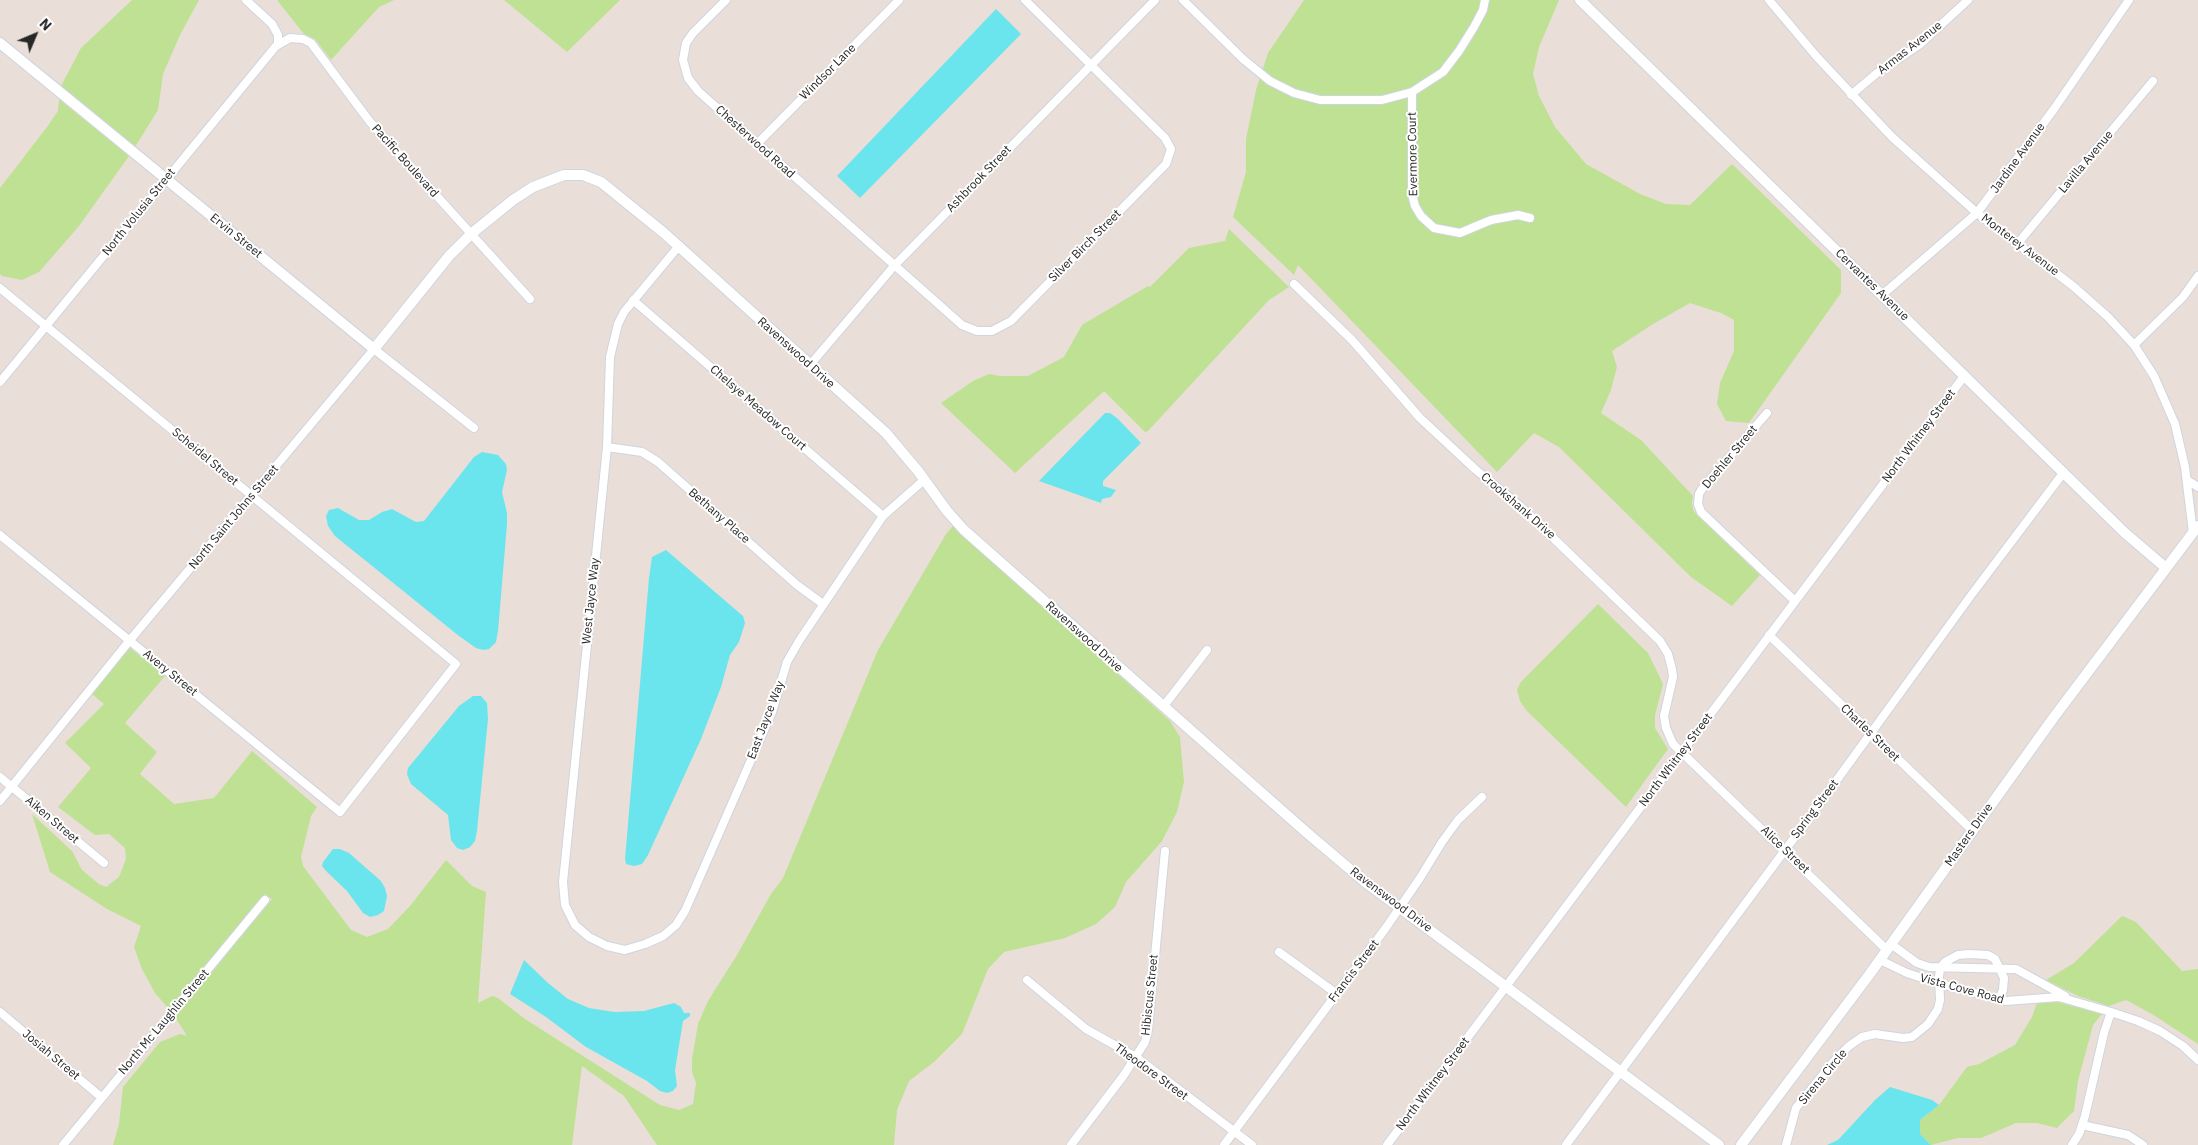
<!DOCTYPE html>
<html>
<head>
<meta charset="utf-8">
<style>
  body { margin:0 }
  #map { position:relative; width:2198px; height:1145px; overflow:hidden; background:#eaded8; font-family:"IBM Plex Sans",sans-serif }
  canvas { display:block }
  .north { position:absolute; left:10px; top:10px; width:50px; height:50px; -webkit-text-stroke:4px #fff; paint-order:stroke; rotate:45deg; font-size:14px; font-weight:700; line-height:20px; text-align:center; color:#272727 }
  .north::after { content:''; display:block; margin:auto; width:18px; height:22px; background:#272727; clip-path:polygon(50% 0,100% 100%,50% 72%,0 100%) }
</style>
</head>
<body>
<div id="map">
<canvas width="2198" height="1145"></canvas>
<div class="north">N</div>
</div>
<script>
const g = document.querySelector('canvas').getContext('2d');
g.lineJoin = 'round';
function fillPath(path, color) {
  g.fillStyle = color;
  g.fill(path, 'evenodd');
}
function poly(rows) {
  const path = new Path2D();
  for (const r of rows) {
    path.moveTo(r[0], r[1]);
    for (let i = 2; i < r.length; i += 2) path.lineTo(r[i], r[i + 1]);
  }
  return path;
}
function trace(path, color, width, dash) {
  g.strokeStyle = color;
  g.lineWidth = width;
  g.lineCap = dash ? 'butt' : 'round';
  g.setLineDash(dash || []);
  g.stroke(path);
}
function label(font, color, halo, rows, align = 'center') {
  g.font = font + ' "IBM Plex Sans",sans-serif';
  g.lineWidth = 4;
  g.setLineDash([]);
  g.textBaseline = 'middle';
  g.strokeStyle = halo;
  g.fillStyle = color;
  for (const [text, x, y, turn = 0] of rows) {
    g.save();
    g.translate(x, y);
    g.rotate((+turn || 0) * Math.PI / 180);
    g.textAlign = isNaN(turn) ? turn : align;
    if (halo) g.strokeText(text, 0, 0);
    g.fillText(text, 0, 0);
    g.restore();
  }
}
fillPath(poly([
  [132,0,199,0,180,35,163,74,158,110,135,147,61,86,81,48],
  [277,0,394,0,379,7,331,60,315,39,304,34],
  [504,0,620,0,567,52],
  [1304,0,1559,0,1539,47,1533,74,1539,96,1555,127,1586,164,1640,194,1666,204,1690,205,1732,164,1841,270,1841,293,1749,423,1726,421,1717,404,1720,383,1734,351,1734,320,1721,313,1690,303,1653,324,1612,351,1617,367,1611,390,1601,413,1641,440,1693,496,1692,502,1693,510,1698,516,1760,575,1732,606,1691,577,1559,447,1534,433,1497,472,1298,265,1294,275,1233,217,1246,172,1246,139,1256,90,1268,53],
  [59,99,129,156,79,226,39,272,22,280,2,276,0,274,0,188,47,127,58,111],
  [1229,229,1289,287,1269,300,1148,431,1145,432,1104,391,1015,473,941,403,973,381,989,374,1000,376,1028,376,1064,357,1082,325,1148,286,1150,287,1189,248,1225,241],
  [953,526,1170,721,1180,737,1184,782,1177,812,1162,841,1126,882,1115,907,1096,924,1065,938,1004,952,988,969,962,1034,934,1062,909,1081,897,1110,894,1145,657,1145,624,1096,582,1066,572,1145,113,1145,119,1124,123,1087,160,1042,180,1034,187,1036,175,1017,272,899,265,894,169,1009,155,993,142,969,134,947,141,926,107,909,50,872,32,814,72,851,82,870,99,884,106,887,119,877,126,859,125,848,109,834,95,835,58,807,91,768,65,743,104,704,92,694,130,648,165,676,125,723,157,752,140,774,174,804,214,798,252,751,317,807,311,816,301,857,303,866,351,930,367,937,388,929,410,906,446,860,472,886,486,892,478,1003,492,996,498,998,525,1019,660,1105,679,1110,693,1104,696,1083,692,1072,692,1059,698,1024,708,1001,737,955,771,894,783,878,878,650,946,534],
  [1598,604,1648,653,1663,684,1655,715,1655,728,1668,749,1626,807,1526,710,1520,701,1517,690,1520,683],
  [2122,916,2136,922,2182,971,2198,969,2198,1044,2152,1014,2126,1000,2109,1006,2078,996,2046,980,2074,963],
  [2057,1002,2102,1014,2093,1025,2078,1081,2074,1111,2057,1128,2037,1123,2016,1123,1981,1138,1958,1138,1931,1145,1920,1134,1920,1120,1939,1105,1967,1067,1979,1064,2015,1045,2032,1017,2037,1003]
]), '#bee194');
fillPath(poly([
  [996,9,1021,34,860,198,837,176],
  [1105,413,1110,413,1118,419,1141,443,1103,481,1103,486,1116,490,1111,497,1102,499,1101,503,1039,481],
  [482,452,498,455,506,464,507,470,502,492,507,513,507,524,498,631,496,642,489,649,483,650,476,648,459,636,335,536,328,526,326,516,329,510,338,508,359,520,369,520,382,512,392,509,416,522,424,521,474,457],
  [666,550,743,616,745,623,739,642,730,655,721,687,701,739,648,855,642,864,634,866,626,864,625,859,649,578,652,557],
  [473,696,481,696,487,703,488,719,477,831,475,841,470,847,463,850,457,848,451,840,448,815,411,784,407,774,408,768,459,706],
  [333,849,340,849,349,853,381,881,385,888,387,896,384,911,378,915,370,917,363,913,347,891,327,872,322,866,323,862],
  [524,960,548,983,568,999,589,1008,614,1012,644,1011,674,1003,681,1007,684,1013,690,1013,690,1016,683,1021,675,1070,677,1086,673,1091,667,1093,660,1091,647,1081,586,1047,546,1017,510,994],
  [1890,1087,1932,1100,1939,1105,1920,1120,1920,1134,1931,1145,1827,1145,1838,1140,1875,1100]
]), '#6ae5ed');
const minor = poly([
  [246,0,272,24,278,35,278,43],
  [726,0,693,33,686,43,683,60,688,78,698,91,962,325,977,331,992,331,1011,321,1166,164,1171,149,1165,138,1025,0],
  [1183,0,1243,59,1270,81,1294,93,1320,100,1382,100,1412,92,1443,72,1459,51,1474,27,1483,10,1485,0],
  [1769,0,1817,57,1892,137,1977,213,2073,286,2108,317,2134,345,2154,376,2175,424,2185,467,2193,533],
  [1412,92,1412,194,1415,206,1421,216,1434,228,1460,233,1491,220,1518,215,1530,218],
  [1851,95,1877,73,1919,45,1968,0],
  [757,144,899,0],
  [2018,243,2153,81],
  [678,247,624,312,618,324,610,357,607,447,563,882,565,905,575,925,589,937,607,946,625,950,645,944,663,936,676,925,685,911,772,712,787,662,799,641,883,516,924,480],
  [1294,284,1352,340,1420,418,1476,470,1519,505,1660,641,1668,654,1672,669,1673,677,1664,716,1666,728,1673,744,1887,950],
  [0,288,456,664,340,812,0,535],
  [1882,295,1977,213,2054,109,2129,0],
  [633,300,883,516],
  [2134,345,2183,297,2198,276],
  [810,365,894,266,1155,0],
  [0,382,276,46,290,38,303,39,311,43,370,122,530,299],
  [1767,413,1702,489,1699,494,1698,504,1701,512,1795,601],
  [607,447,642,452,658,462,797,585,823,604],
  [2187,480,2198,487],
  [1769,635,1972,830],
  [1163,707,1207,650],
  [0,777,104,863],
  [0,801,130,640,374,349,474,428],
  [1891,944,1917,963,1929,967,2016,969,2065,996],
  [1279,952,1337,994],
  [1880,960,1907,973,1934,982,2006,1001,2059,997,2111,1012,2138,1021,2160,1031,2183,1046,2198,1060],
  [1027,980,1086,1029,1136,1057,1252,1145],
  [0,1012,101,1097],
  [2082,1125,2128,1135,2143,1145],
  [63,1145,265,900],
  [1071,1145,1124,1075,1145,1042,1148,1030,1165,851],
  [1224,1145,1385,929,1420,878,1442,842,1458,820,1482,797],
  [1387,1145,1965,375],
  [1566,1145,1823,799,1972,594,2064,472],
  [1786,1145,1796,1108,1834,1061,1849,1046,1862,1037,1875,1034,1903,1038,1912,1037,1928,1024,1938,1009,1940,1000,1939,977,1940,968,1945,962,1958,955,1969,954,1988,955,1995,959,2004,978,2003,990,1999,999],
  [2072,1145,2079,1134,2085,1116,2104,1033,2111,1012]
]);
const tertiary = poly([
  [1580,0,2125,533,2166,568],
  [0,43,374,349,449,256,471,234,513,200,533,187,564,175,583,175,601,182,664,233,886,433,918,471,947,511,964,530,1306,832,1365,882,1719,1145],
  [1741,1145,1869,975,2054,717,2198,526]
]);
trace(minor, '#cdd5e0', 10);
trace(tertiary, '#cdd5e0', 12);
trace(minor, '#fff', 8);
trace(tertiary, '#fff', 10);
label('12px', '#272727', '#fff', [
  ["Armas Avenue",1910,48,-38],
  ["Windsor Lane",828,72,-45],
  ["Chesterwood Road",755,142,42],
  ["Evermore Court",1413,154,-91],
  ["Jardine Avenue",2018,158,-54],
  ["Pacific Boulevard",405,161,48],
  ["Lavilla Avenue",2086,162,-50],
  ["Ashbrook Street",979,179,-46],
  ["North Volusia Street",139,212,-51],
  ["Ervin Street",236,236,39],
  ["Monterey Avenue",2020,245,37],
  ["Silver Birch Street",1085,246,-45],
  ["Cervantes Avenue",1872,285,44],
  ["Ravenswood Drive",796,353,42],
  ["Chelsye Meadow Court",758,408,41],
  ["North Whitney Street",1919,436,-53],
  ["Scheidel Street",205,457,40],
  ["Doehler Street",1730,457,-50],
  ["Crookshank Drive",1518,506,41],
  ["Bethany Place",719,516,41],
  ["North Saint Johns Street",234,517,-50],
  ["West Jayce Way",591,601,-84],
  ["Ravenswood Drive",1084,637,42],
  ["Avery Street",170,673,39],
  ["East Jayce Way",766,720,-69],
  ["Charles Street",1870,733,44],
  ["North Whitney Street",1676,760,-53],
  ["Spring Street",1815,809,-53],
  ["Aiken Street",52,820,40],
  ["Masters Drive",1969,835,-55],
  ["Alice Street",1785,850,44],
  ["Ravenswood Drive",1391,900,37],
  ["Francis Street",1354,971,-53],
  ["Vista Cove Road",1962,989,15],
  ["Hibiscus Street",1150,995,-84],
  ["North Mc Laughlin Street",164,1022,-50],
  ["Josiah Street",51,1055,40],
  ["Theodore Street",1151,1072,36],
  ["Sirena Circle",1823,1077,-50],
  ["North Whitney Street",1433,1084,-53]
]);
</script>
</body>
</html>
